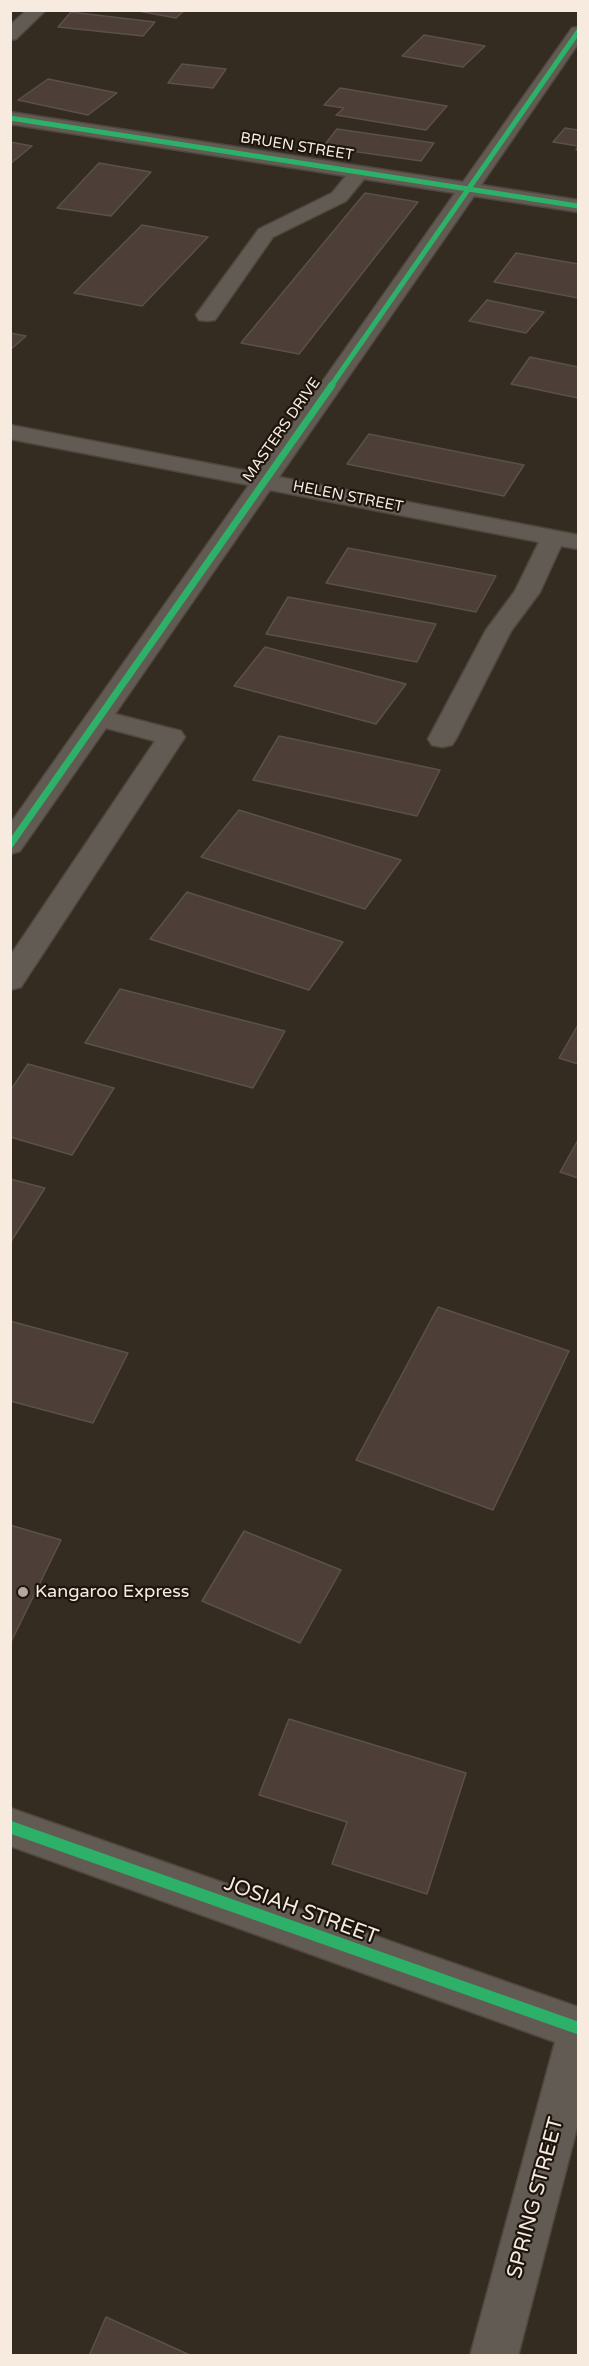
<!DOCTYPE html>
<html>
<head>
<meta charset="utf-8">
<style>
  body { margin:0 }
  #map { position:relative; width:589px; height:2366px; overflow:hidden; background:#342b21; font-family:"Varela Round",sans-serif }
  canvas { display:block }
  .frame { position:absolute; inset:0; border:12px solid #f7ebe0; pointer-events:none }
</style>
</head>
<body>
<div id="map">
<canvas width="589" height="2366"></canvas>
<div class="frame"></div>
</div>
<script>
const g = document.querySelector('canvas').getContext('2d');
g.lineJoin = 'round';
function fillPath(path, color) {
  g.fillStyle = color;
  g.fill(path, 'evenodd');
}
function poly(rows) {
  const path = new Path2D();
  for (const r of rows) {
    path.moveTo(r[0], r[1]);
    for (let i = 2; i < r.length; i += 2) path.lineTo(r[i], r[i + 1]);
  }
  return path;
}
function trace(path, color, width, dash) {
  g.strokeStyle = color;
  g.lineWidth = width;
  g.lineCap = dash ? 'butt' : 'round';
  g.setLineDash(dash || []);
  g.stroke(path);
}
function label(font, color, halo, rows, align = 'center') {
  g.font = font + ' "Varela Round",sans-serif';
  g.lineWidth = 4.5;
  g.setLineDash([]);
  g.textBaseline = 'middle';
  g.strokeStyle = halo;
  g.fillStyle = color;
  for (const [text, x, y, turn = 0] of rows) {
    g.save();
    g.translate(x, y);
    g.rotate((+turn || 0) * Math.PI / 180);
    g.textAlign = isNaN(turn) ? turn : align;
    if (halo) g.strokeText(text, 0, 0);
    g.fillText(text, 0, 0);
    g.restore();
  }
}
const building = poly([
  [133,10,185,10,176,18,133,10],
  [71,12,155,22,143,36,58,27,71,12],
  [424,35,485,46,463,67,402,56,424,35],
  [182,64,226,69,213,88,168,83,182,64],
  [48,79,117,93,88,115,18,100,48,79],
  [340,88,447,106,426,130,336,115,344,108,324,105,340,88],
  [565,128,578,130,578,150,576,150,578,146,553,142,565,128],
  [337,129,434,143,421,161,323,147,337,129],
  [10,142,32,146,10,164,10,142],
  [99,163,151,172,111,216,57,208,99,163],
  [365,193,418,202,299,354,241,343,365,193],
  [142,225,208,237,142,306,74,293,142,225],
  [516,253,578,264,578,298,494,282,516,253],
  [487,300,544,312,526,333,469,321,487,300],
  [10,333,26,336,10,350,10,333],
  [530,357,578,367,578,398,511,384,530,357],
  [369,434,524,465,504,496,347,464,369,434],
  [348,548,496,576,476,612,326,583,348,548],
  [288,597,436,624,417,662,266,634,288,597],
  [265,647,406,684,376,724,234,686,265,647],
  [279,736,440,770,417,816,253,780,279,736],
  [239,810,401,860,365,909,201,857,239,810],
  [187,892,343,942,309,990,150,939,187,892],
  [120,989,285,1031,253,1088,85,1043,120,989],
  [578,1025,578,1064,559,1058,578,1025],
  [28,1064,114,1088,72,1155,10,1137,10,1091,28,1064],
  [578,1140,578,1178,560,1172,578,1140],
  [10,1179,45,1188,10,1243,10,1179],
  [438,1307,569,1351,493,1510,356,1460,438,1307],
  [10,1321,128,1353,93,1423,10,1401,10,1321],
  [10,1525,61,1540,10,1644,10,1525],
  [244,1531,341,1570,300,1643,202,1601,244,1531],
  [289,1719,466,1773,427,1894,332,1864,347,1822,259,1795,289,1719],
  [106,2317,192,2356,89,2356,106,2317]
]);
fillPath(building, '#4d3e38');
trace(building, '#5a514b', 1.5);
const minor = poly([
  [27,10,46,10,16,39,10,40,10,25,27,10],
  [578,27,578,44,481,185,578,200,578,212,474,196,279,477,578,535,578,549,561,546,540,592,511,631,456,739,452,745,442,747,432,745,428,739,486,630,515,591,539,542,270,490,115,714,181,731,185,737,21,987,10,990,10,956,155,741,106,728,20,851,10,854,10,824,249,485,10,439,10,425,258,473,455,193,364,179,346,201,273,237,215,320,207,321,199,320,196,315,259,229,332,193,346,176,10,124,10,112,463,182,572,28,578,27],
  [10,1808,578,2007,578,2124,518,2356,470,2356,555,2042,10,1846,10,1808]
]);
trace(minor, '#4f473e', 3);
fillPath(minor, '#625b53');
trace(poly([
  [10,118,578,206],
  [331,386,578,32]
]), '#2db169', 5);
trace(poly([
  [10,845,332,385]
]), '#2db169', 7);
trace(poly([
  [10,1827,578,2028]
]), '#2db169', 12);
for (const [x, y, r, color] of [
  [23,1592,6,"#b3a89d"]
]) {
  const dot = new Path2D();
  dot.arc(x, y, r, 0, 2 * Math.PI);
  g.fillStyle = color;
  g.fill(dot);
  trace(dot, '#1d150e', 2);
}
label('15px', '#f7ebe0', '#1d150e', [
  ["BRUEN STREET",297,147,9],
  ["MASTERS DRIVE",282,430,-55],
  ["HELEN STREET",348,497,11]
]);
label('18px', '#f7ebe0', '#1d150e', [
  ["Kangaroo Express",35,1592]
], 'left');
label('21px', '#f7ebe0', '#1d150e', [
  ["JOSIAH STREET",301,1911,20],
  ["SPRING STREET",536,2198,-75]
]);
</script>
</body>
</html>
